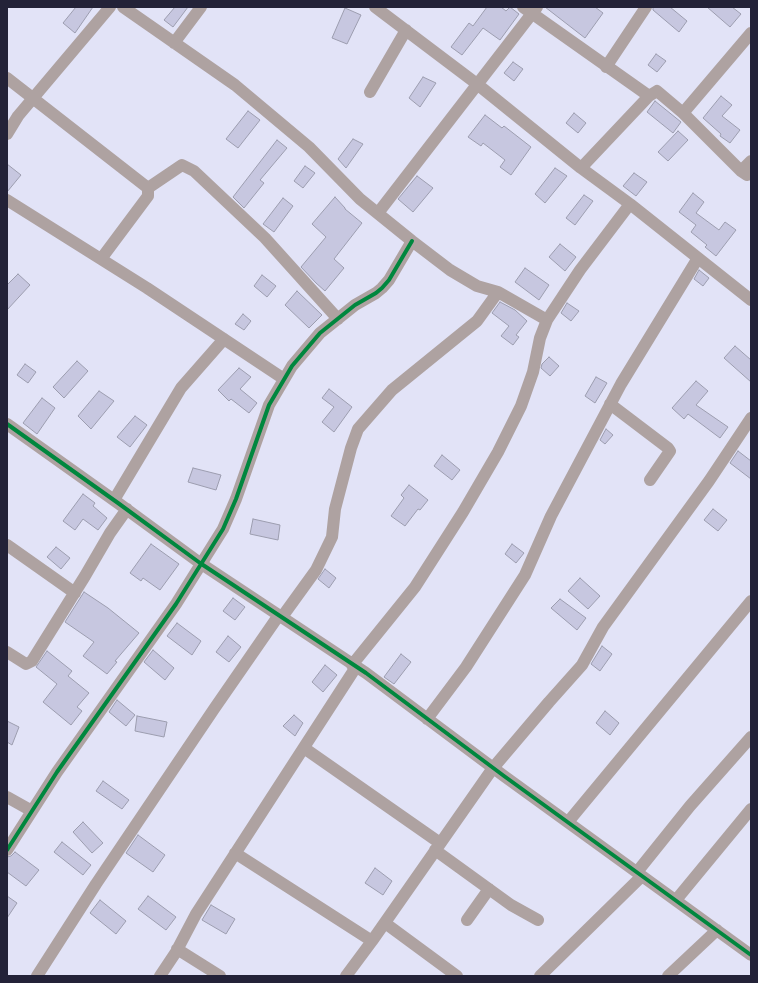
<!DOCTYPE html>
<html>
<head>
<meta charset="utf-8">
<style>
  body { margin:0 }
  #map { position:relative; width:758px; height:983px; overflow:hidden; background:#e2e3f7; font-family:"Fira Sans",sans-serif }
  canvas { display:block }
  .frame { position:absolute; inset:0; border:8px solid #232238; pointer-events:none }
</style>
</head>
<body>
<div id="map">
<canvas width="758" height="983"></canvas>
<div class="frame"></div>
</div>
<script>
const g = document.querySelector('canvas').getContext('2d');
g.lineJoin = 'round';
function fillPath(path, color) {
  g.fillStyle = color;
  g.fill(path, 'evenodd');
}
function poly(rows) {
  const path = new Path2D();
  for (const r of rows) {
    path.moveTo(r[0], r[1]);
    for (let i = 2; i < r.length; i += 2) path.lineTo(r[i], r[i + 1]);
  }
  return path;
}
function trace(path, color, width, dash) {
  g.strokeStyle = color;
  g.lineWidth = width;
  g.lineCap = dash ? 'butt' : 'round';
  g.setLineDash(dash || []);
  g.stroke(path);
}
const building = poly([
  [76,7,93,7,75,33,63,23,76,7],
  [175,7,188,7,173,27,164,20,175,7],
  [487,7,501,7,506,11,510,7,519,14,500,40,483,28,462,55,451,47,469,23,473,26,487,7],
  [545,7,595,7,603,13,585,38,545,7],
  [653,7,670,7,687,21,679,32,653,10,653,7],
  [707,7,732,7,741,14,730,27,707,7],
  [345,8,361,15,347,44,332,38,345,8],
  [656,54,666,61,657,72,648,65,656,54],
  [513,62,523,69,514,81,504,73,513,62],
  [423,77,436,83,420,107,409,98,423,77],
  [721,96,732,105,722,116,740,130,730,143,720,136,721,134,703,118,721,96],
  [655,101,681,122,673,133,647,112,655,101],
  [248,111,260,120,238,148,226,139,248,111],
  [574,113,586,123,578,133,566,123,574,113],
  [485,115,502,128,504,126,531,147,511,175,500,167,505,160,483,143,481,146,468,137,485,115],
  [678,131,688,140,668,161,658,152,678,131],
  [353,139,363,144,346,168,338,159,353,139],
  [277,140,287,148,260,180,264,183,244,208,233,197,277,140],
  [7,164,21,175,7,192,7,164],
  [305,166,315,173,303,188,294,181,305,166],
  [555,168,567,176,545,203,535,194,555,168],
  [634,173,647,182,636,196,623,186,634,173],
  [417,176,433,188,413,212,398,199,417,176],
  [693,193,704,202,696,213,719,230,725,222,736,230,716,256,705,247,707,245,691,232,696,225,679,212,693,193],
  [584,195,593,201,575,225,566,218,584,195],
  [335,197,345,208,345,209,362,223,334,259,344,268,325,291,316,283,301,267,326,237,312,224,335,197],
  [283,198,293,206,274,232,263,224,283,198],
  [560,244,576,257,565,271,549,257,560,244],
  [525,268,549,285,539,300,515,282,525,268],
  [699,270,709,278,703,286,694,279,699,270],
  [18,274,30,285,7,310,7,285,18,274],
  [262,275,276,286,267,297,254,286,262,275],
  [297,291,322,315,309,328,285,305,297,291],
  [500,302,515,310,527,321,516,335,519,337,513,345,501,336,509,326,492,313,500,302],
  [567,303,579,311,571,321,561,313,567,303],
  [243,314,251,321,244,330,235,324,243,314],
  [735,346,751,360,751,382,724,358,735,346],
  [549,357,559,366,550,376,541,368,542,364,549,357],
  [77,361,88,371,64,398,53,387,77,361],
  [25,364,36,372,28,383,17,375,25,364],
  [239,368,251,377,240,389,257,403,249,413,231,399,229,401,218,390,239,368],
  [596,377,607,383,595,403,585,396,596,377],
  [696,381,708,391,696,405,728,427,720,438,688,414,684,419,672,408,696,381],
  [329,389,352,407,334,432,322,422,334,407,322,398,329,389],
  [99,391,114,401,91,429,78,416,99,391],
  [42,398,55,408,37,434,23,423,42,398],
  [135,416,147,425,130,447,117,437,135,416],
  [606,429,613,435,605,444,600,440,606,429],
  [738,451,751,461,751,479,730,463,738,451],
  [442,455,460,470,452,480,434,466,442,455],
  [193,468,221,475,216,490,188,482,193,468],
  [409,485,428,500,420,510,418,509,405,526,391,516,404,498,401,495,409,485],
  [83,494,95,503,93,506,107,518,98,530,83,519,75,530,63,521,83,494],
  [713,509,727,520,718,531,704,520,713,509],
  [253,519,280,525,278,540,250,534,253,519],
  [151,544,179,564,160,590,143,578,141,581,130,573,151,544],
  [512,544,524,553,516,563,505,554,512,544],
  [56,547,70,558,61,569,47,557,56,547],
  [325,569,336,578,329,588,318,579,325,569],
  [580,578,600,596,588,609,568,591,580,578],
  [84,592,108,608,139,633,115,661,117,662,107,674,83,656,94,642,65,622,84,592],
  [233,598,245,607,235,620,223,611,233,598],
  [560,599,586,618,577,630,551,608,560,599],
  [177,623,201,641,192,655,167,636,177,623],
  [228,636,241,647,229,662,216,652,228,636],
  [602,646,612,654,600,671,591,664,602,646],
  [153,650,174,668,165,680,144,662,153,650],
  [47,651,72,671,68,676,89,693,77,707,82,711,71,725,43,702,57,684,36,667,47,651],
  [401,654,411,662,394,684,384,677,401,654],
  [325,665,337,675,323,692,312,682,325,665],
  [117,700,135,715,126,726,109,712,117,700],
  [605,711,619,723,610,735,596,723,605,711],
  [294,715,303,723,295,736,283,726,294,715],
  [137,716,167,722,164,737,135,731,137,716],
  [7,721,19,727,12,745,7,742,7,721],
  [103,781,129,800,122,809,96,791,103,781],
  [83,822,103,843,92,853,73,832,83,822],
  [138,835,165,855,153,872,126,853,138,835],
  [62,842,91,865,83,875,54,852,62,842],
  [15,852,39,870,26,886,7,872,7,857,11,856,15,852],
  [375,868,392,881,383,895,365,883,375,868],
  [7,896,17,903,7,918,7,896],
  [148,896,176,917,166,930,138,909,148,896],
  [100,900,126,921,116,934,90,913,100,900],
  [211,905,235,919,226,934,202,920,211,905]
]);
fillPath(building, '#c7c7e0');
trace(building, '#9c9daf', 1);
trace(poly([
  [123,7,235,85,309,147,360,199,412,241,450,270,477,286,498,292,547,320],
  [375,7,477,84,581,168,630,204,751,300],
  [523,7,649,96],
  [174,43,201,7],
  [606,67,646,7],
  [7,78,148,188,148,196,101,259],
  [370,92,406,30],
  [683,113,741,171,747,175,751,174],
  [7,134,18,116,110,7],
  [581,168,649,96,657,91,683,113,751,33],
  [741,171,751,161],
  [148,188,182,165,194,171,265,238,338,319],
  [7,200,147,288,284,379],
  [378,213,537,7],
  [610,404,668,448,670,451,650,480],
  [7,424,118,503,200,563,366,673,504,776,751,955],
  [114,500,181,388,224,339],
  [7,545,75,593],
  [282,617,316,570,332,537,335,509,351,448,358,429,392,390,477,321,498,292],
  [7,652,26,664,32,661,85,576,110,533,127,509],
  [352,665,415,587,463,512,498,452,521,406,533,372,540,338,547,320,580,270,630,204],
  [427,719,466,667,525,575,551,516,621,384,698,258],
  [304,748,440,843],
  [7,797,32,811],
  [568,822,751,601],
  [7,850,57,772,176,604,223,529,236,499,269,405,292,366,320,333,355,305,376,293,382,288,389,280,412,241],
  [435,850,511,905,538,920],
  [235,853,372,941],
  [637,872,690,806,751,737],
  [676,900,751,809],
  [467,920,489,889],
  [385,923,457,976],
  [177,949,220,976],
  [37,976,96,884,214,709,279,615],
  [160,976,176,952,196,914,356,667],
  [346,976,372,941,493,768,549,702,582,665,603,627,709,481,751,418],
  [540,976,642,876],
  [668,976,717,930]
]), '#aea2a1', 12);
trace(poly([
  [7,424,118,503,200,563,366,673,504,776,751,955],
  [7,850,57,772,176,604,223,529,236,499,269,405,292,366,320,333,355,305,376,293,382,288,389,280,412,241]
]), '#00873e', 4);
</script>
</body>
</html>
